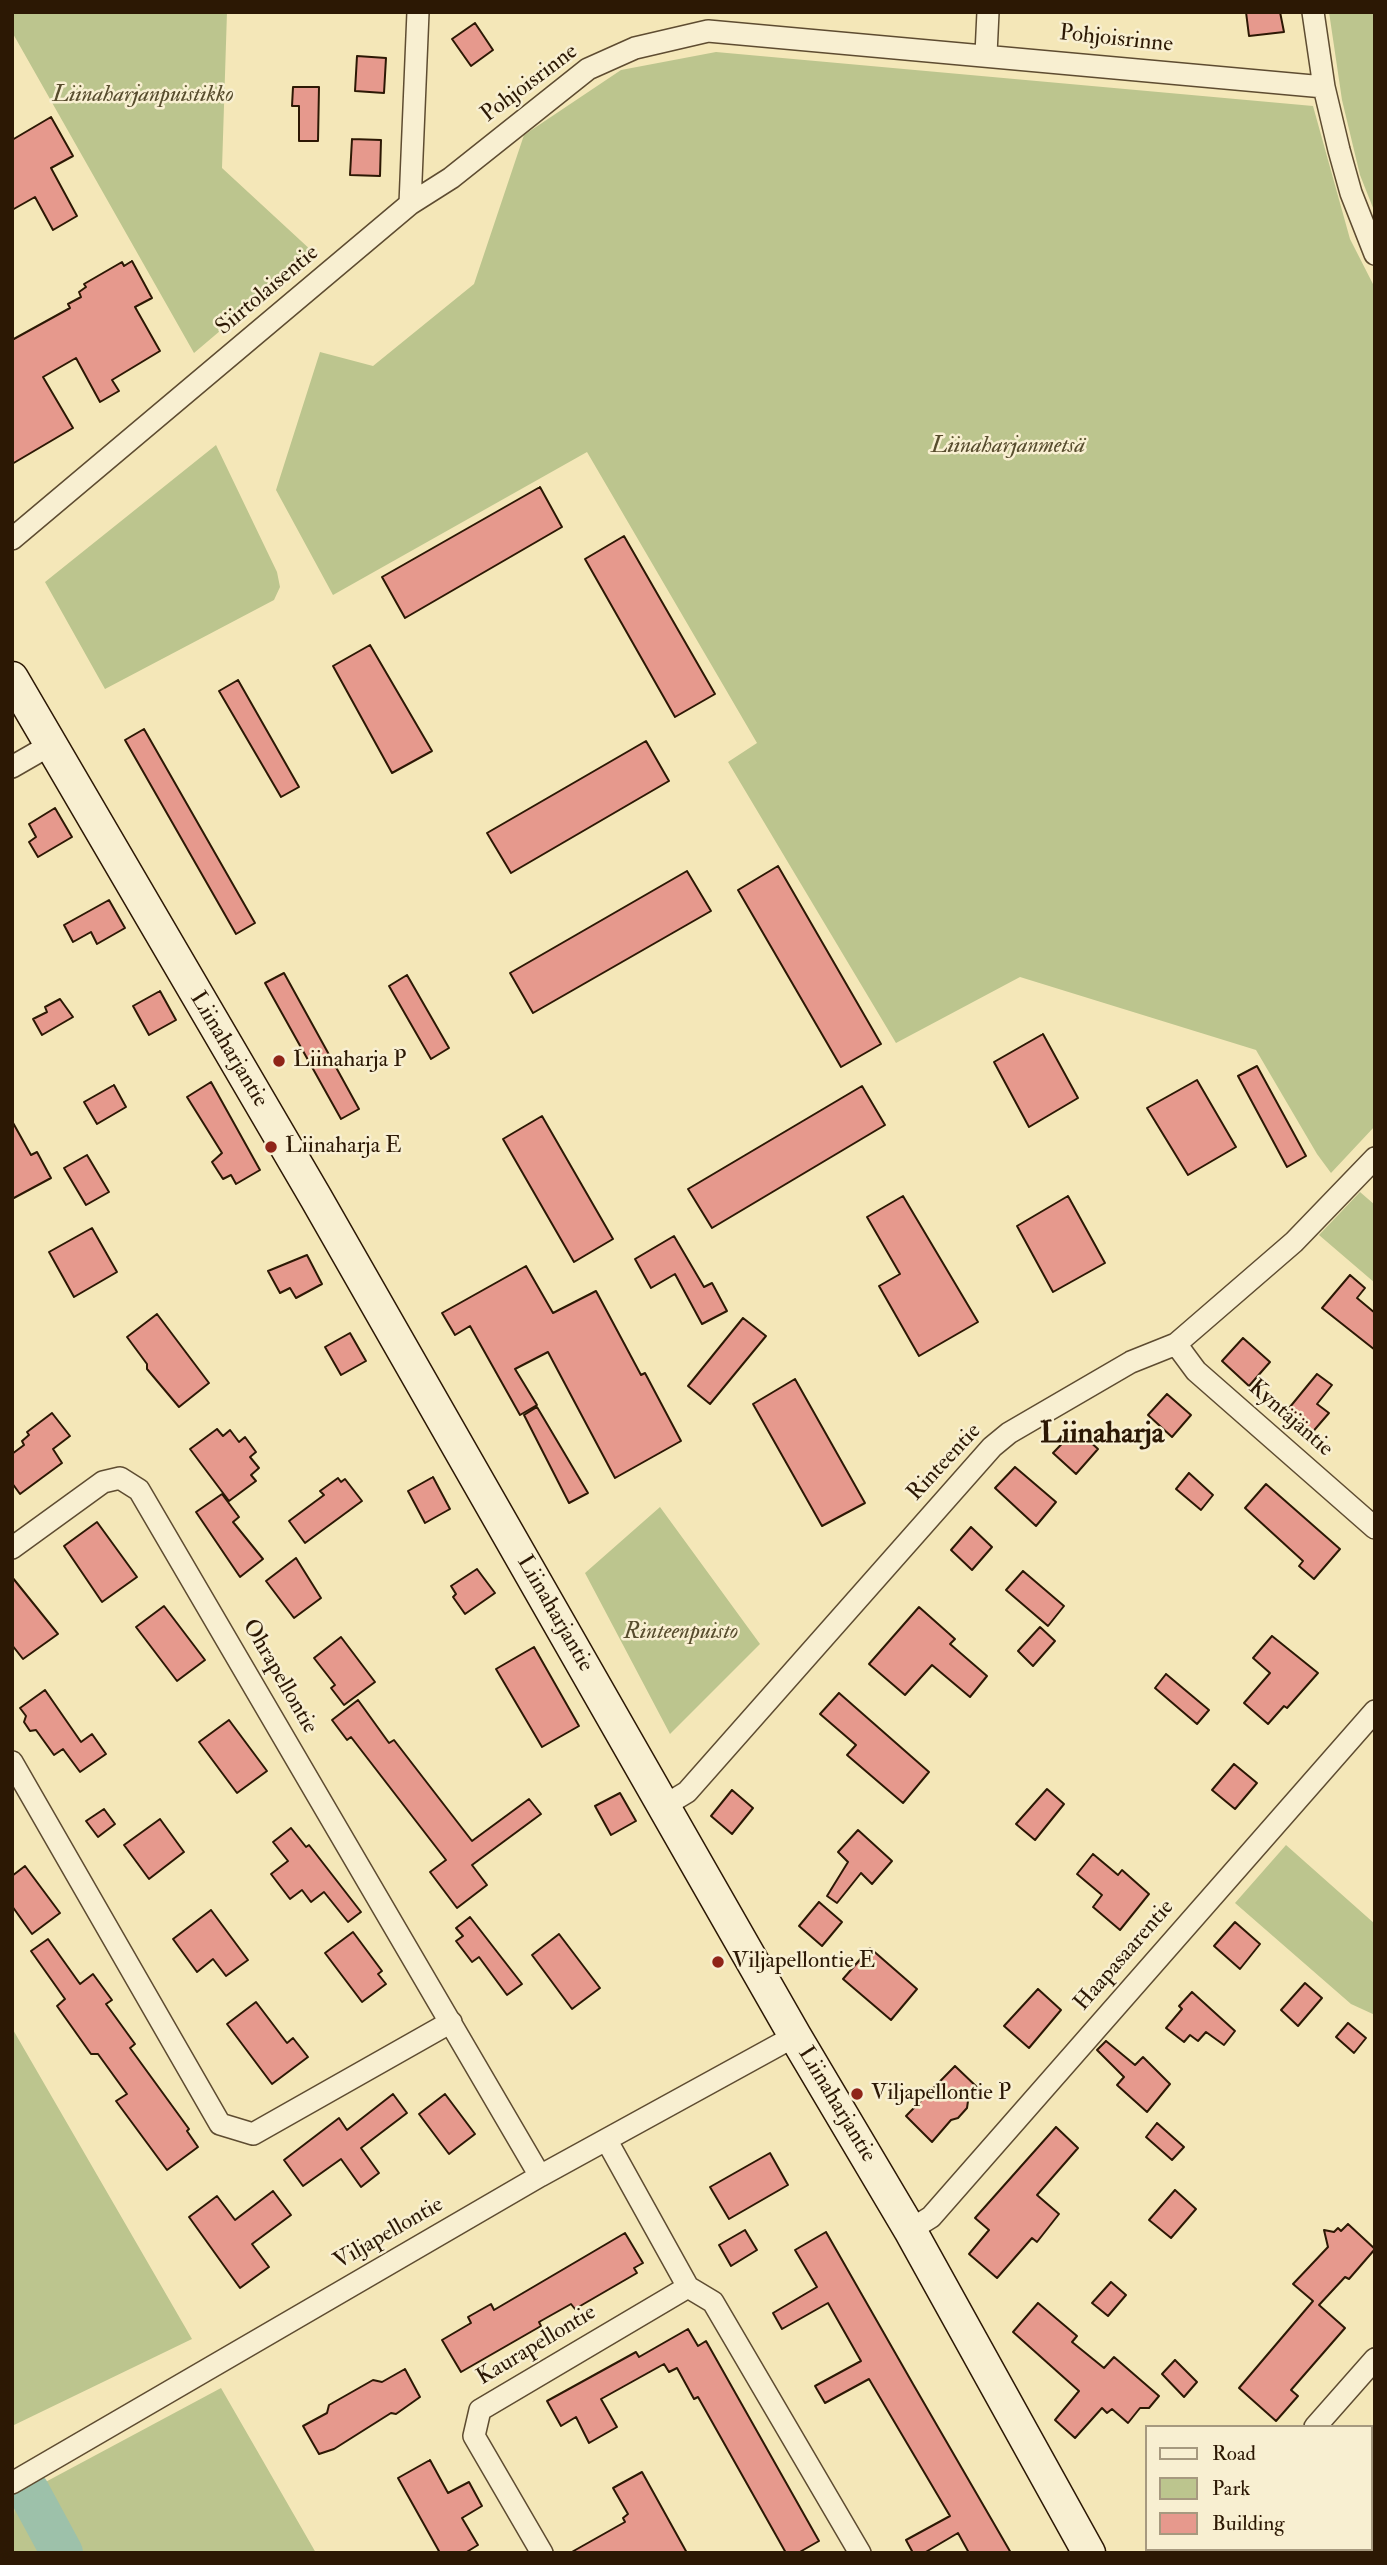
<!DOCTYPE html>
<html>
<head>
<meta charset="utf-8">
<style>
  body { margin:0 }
  #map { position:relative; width:1387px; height:2565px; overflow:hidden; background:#f4e7b8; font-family:"IM FELL Double Pica",serif }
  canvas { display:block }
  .frame { position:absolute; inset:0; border:14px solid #2c1804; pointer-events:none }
  .legend { position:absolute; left:1145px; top:2425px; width:228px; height:126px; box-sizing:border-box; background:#f8efd1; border:2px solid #a6997f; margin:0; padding:9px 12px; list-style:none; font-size:21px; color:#2c1804 }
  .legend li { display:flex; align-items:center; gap:14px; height:35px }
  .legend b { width:35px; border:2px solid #a6997f }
</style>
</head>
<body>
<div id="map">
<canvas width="1387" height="2565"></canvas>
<div class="frame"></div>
<ul class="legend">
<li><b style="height:9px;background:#f8efd1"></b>Road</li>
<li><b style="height:19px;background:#bcc58e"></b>Park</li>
<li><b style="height:19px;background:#e6998d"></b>Building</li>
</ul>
</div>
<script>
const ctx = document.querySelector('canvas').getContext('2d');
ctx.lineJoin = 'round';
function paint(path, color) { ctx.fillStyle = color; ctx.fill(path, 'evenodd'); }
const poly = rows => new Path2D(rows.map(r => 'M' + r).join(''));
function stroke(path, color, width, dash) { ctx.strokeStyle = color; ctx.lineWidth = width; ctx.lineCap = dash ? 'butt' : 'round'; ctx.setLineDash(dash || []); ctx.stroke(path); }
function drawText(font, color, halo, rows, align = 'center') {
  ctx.font = font + ' "IM FELL Double Pica",serif'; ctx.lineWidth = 5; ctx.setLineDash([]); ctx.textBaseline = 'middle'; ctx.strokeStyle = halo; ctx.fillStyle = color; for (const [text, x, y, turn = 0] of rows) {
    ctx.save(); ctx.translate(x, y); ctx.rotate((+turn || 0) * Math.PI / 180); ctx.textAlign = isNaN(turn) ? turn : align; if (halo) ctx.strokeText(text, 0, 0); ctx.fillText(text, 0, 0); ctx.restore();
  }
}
paint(poly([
  [12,12,227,12,222,168,313,252,194,353,12,32],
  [1329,12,1375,12,1375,213,1360,175,1342,100],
  [716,52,1313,106,1350,239,1375,288,1375,1126,1331,1173,1317,1154,1256,1050,1020,977,896,1043,728,762,757,743,587,452,333,595,276,490,320,352,373,366,474,284,524,135,621,70],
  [216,445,277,572,280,587,274,600,105,689,45,582],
  [1360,1192,1375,1205,1375,1283,1319,1235],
  [660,1507,760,1644,670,1734,585,1573],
  [1286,1845,1375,1924,1375,2015,1351,2004,1235,1903],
  [12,2028,192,2339,12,2426],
  [221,2388,316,2553,71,2553,65,2536,38,2486],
  [15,2497,47,2553,12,2553]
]), '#bcc58e');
stroke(poly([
  [29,2492,62,2553]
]), '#9dc1aa', 42);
const building = poly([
  [1246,12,1280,12,1284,32,1249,36,1246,12],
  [475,23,493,50,471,66,452,39,475,23],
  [357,56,386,58,384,93,355,91,357,56],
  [293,87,319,87,318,141,299,141,299,106,292,106,293,87],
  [51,117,73,156,51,168,77,216,53,230,35,197,12,210,12,140,51,117],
  [352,139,381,140,380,176,350,175,352,139],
  [132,261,152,298,135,307,160,351,112,380,119,391,100,402,76,358,43,377,73,428,12,464,12,340,70,308,68,304,81,297,79,292,86,287,84,284,122,262,124,266,132,261],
  [540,487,562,527,405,618,382,577,540,487],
  [624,536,715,694,675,717,585,559,624,536],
  [370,645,432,751,392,773,333,666,370,645],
  [238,680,299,787,281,797,219,691,238,680],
  [144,729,255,923,236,934,125,740,144,729],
  [646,741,669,781,511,873,487,833,646,741],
  [55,808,72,837,38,857,29,842,36,837,29,824,55,808],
  [778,866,881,1044,841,1067,738,890,778,866],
  [687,871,711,911,533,1013,510,973,687,871],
  [109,900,125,928,97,944,91,932,73,942,64,925,109,900],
  [284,973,359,1109,341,1119,265,983,284,973],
  [407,975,449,1048,431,1059,389,986,407,975],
  [160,991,176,1020,149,1035,133,1006,160,991],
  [60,999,73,1017,42,1035,33,1019,47,1012,45,1007,60,999],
  [1043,1034,1078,1098,1029,1127,994,1062,1043,1034],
  [1257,1066,1306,1156,1287,1167,1238,1076,1257,1066],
  [1197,1080,1236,1147,1188,1175,1147,1108,1197,1080],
  [211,1082,260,1170,236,1184,231,1175,223,1179,212,1162,222,1153,187,1097,211,1082],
  [114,1085,126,1107,97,1124,84,1102,114,1085],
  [862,1086,885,1125,712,1228,688,1189,862,1086],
  [542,1116,613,1239,574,1262,503,1139,542,1116],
  [12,1121,31,1155,37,1152,51,1178,12,1199,12,1121],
  [87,1155,109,1192,86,1205,64,1168,87,1155],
  [903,1196,978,1322,919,1356,879,1286,900,1274,867,1217,903,1196],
  [1068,1196,1105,1263,1053,1292,1017,1226,1068,1196],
  [92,1228,117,1272,74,1297,49,1252,92,1228],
  [674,1236,704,1287,712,1283,727,1311,702,1324,675,1274,651,1288,635,1259,674,1236],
  [307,1255,322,1284,296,1298,290,1288,280,1293,268,1271,307,1255],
  [526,1266,553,1313,596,1291,641,1375,645,1373,681,1441,615,1478,548,1352,515,1369,537,1405,520,1415,470,1326,455,1335,442,1313,526,1266],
  [1350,1275,1365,1288,1357,1298,1375,1313,1375,1350,1322,1308,1350,1275],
  [157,1314,209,1383,179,1407,147,1369,147,1364,127,1337,157,1314],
  [743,1318,766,1336,710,1404,688,1386,743,1318],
  [350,1333,366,1361,341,1375,325,1347,350,1333],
  [1243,1338,1270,1362,1249,1386,1222,1361,1243,1338],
  [1317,1374,1332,1385,1317,1404,1329,1413,1310,1435,1285,1413,1317,1374],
  [795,1379,865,1503,822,1526,753,1404,795,1379],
  [1167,1394,1191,1415,1172,1437,1148,1415,1167,1394],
  [537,1407,588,1493,569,1503,524,1415,537,1407],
  [52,1413,70,1436,53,1449,62,1463,20,1494,12,1483,12,1454,24,1445,22,1441,29,1435,27,1432,52,1413],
  [217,1429,223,1436,230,1430,239,1442,245,1437,256,1452,250,1457,259,1468,251,1475,256,1481,229,1501,190,1449,217,1429],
  [1076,1429,1098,1449,1076,1474,1053,1453,1076,1429],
  [1015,1467,1056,1502,1036,1526,995,1488,1015,1467],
  [1189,1473,1213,1495,1201,1510,1176,1489,1189,1473],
  [433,1477,450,1509,425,1523,408,1491,433,1477],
  [338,1478,341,1482,345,1479,362,1501,305,1543,289,1521,324,1495,320,1491,338,1478],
  [1266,1484,1340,1549,1314,1579,1299,1566,1303,1561,1245,1508,1266,1484],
  [222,1494,239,1517,233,1522,263,1559,240,1577,196,1512,222,1494],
  [97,1522,137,1577,102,1602,64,1546,97,1522],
  [971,1527,992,1547,972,1570,951,1550,971,1527],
  [296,1558,321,1598,294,1618,266,1581,296,1558],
  [477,1569,495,1593,465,1614,453,1597,456,1594,451,1586,477,1569],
  [1023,1571,1064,1606,1048,1626,1006,1590,1023,1571],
  [12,1577,58,1634,23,1659,12,1645,12,1577],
  [164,1606,205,1660,177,1681,136,1627,164,1606],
  [919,1607,955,1639,950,1644,987,1676,970,1697,932,1665,905,1695,869,1664,919,1607],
  [1040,1627,1055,1641,1033,1666,1018,1651,1040,1627],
  [1272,1636,1318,1673,1287,1708,1284,1706,1268,1724,1244,1703,1270,1673,1253,1658,1272,1636],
  [341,1637,375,1682,344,1705,331,1688,335,1685,314,1658,341,1637],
  [534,1647,579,1726,542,1747,496,1669,534,1647],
  [1166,1674,1209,1710,1197,1724,1155,1688,1166,1674],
  [45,1690,81,1742,92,1734,106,1754,80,1772,63,1749,54,1755,36,1730,30,1731,24,1722,26,1716,20,1708,45,1690],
  [839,1693,929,1772,903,1803,847,1755,856,1745,820,1714,839,1693],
  [358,1700,389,1743,394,1740,472,1841,529,1799,541,1814,472,1865,487,1885,457,1908,430,1872,446,1860,351,1737,347,1740,332,1720,358,1700],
  [229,1720,267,1771,237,1793,199,1742,229,1720],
  [1234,1764,1257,1783,1235,1809,1212,1790,1234,1764],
  [1047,1789,1064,1804,1035,1840,1016,1824,1047,1789],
  [732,1790,753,1808,732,1834,711,1816,732,1790],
  [620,1793,636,1821,611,1835,595,1806,620,1793],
  [104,1809,115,1824,98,1837,86,1821,104,1809],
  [160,1819,184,1852,149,1879,124,1845,160,1819],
  [291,1828,306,1847,309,1845,361,1912,348,1922,324,1892,311,1902,302,1890,290,1899,271,1874,288,1861,273,1842,291,1828],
  [858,1830,892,1861,872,1884,861,1873,837,1903,827,1896,848,1862,838,1852,858,1830],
  [1093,1854,1118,1875,1122,1870,1149,1894,1120,1930,1093,1907,1102,1895,1077,1874,1093,1854],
  [25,1866,60,1913,32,1934,12,1906,12,1876,25,1866],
  [819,1902,842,1922,822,1946,799,1926,819,1902],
  [211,1910,248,1960,226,1976,213,1959,197,1972,173,1939,211,1910],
  [470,1917,522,1984,507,1995,479,1957,472,1962,456,1941,463,1936,456,1928,470,1917],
  [1235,1922,1260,1944,1240,1969,1214,1946,1235,1922],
  [353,1932,382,1971,378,1974,386,1984,362,2002,325,1953,353,1932],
  [559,1934,600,1988,572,2009,532,1955,559,1934],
  [48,1939,80,1984,93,1974,112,2000,106,2004,135,2044,130,2048,189,2129,187,2131,198,2147,167,2170,116,2101,127,2094,98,2054,91,2054,57,2006,65,1999,31,1951,48,1939],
  [870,1948,917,1989,891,2020,843,1979,870,1948],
  [1305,1983,1322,1998,1298,2026,1281,2010,1305,1983],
  [1038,1989,1061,2010,1029,2048,1004,2026,1038,1989],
  [1192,1992,1235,2031,1224,2045,1206,2032,1198,2041,1190,2035,1184,2042,1166,2028,1182,2009,1179,2006,1192,1992],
  [256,2002,287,2043,293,2038,308,2057,272,2084,227,2024,256,2002],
  [1348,2023,1366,2038,1354,2053,1336,2037,1348,2023],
  [1106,2041,1135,2065,1143,2057,1170,2084,1147,2112,1117,2085,1124,2077,1097,2050,1106,2041],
  [955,2066,979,2089,968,2101,967,2108,958,2118,951,2120,932,2142,906,2116,955,2066],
  [393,2094,407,2113,361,2148,379,2173,361,2187,341,2159,303,2186,284,2160,339,2118,347,2130,393,2094],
  [445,2094,475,2134,449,2154,419,2114,445,2094],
  [1157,2123,1184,2147,1172,2160,1146,2137,1157,2123],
  [1056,2127,1078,2148,1037,2195,1059,2214,1037,2242,1032,2238,997,2278,969,2254,989,2230,975,2218,1056,2127],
  [770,2153,788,2185,729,2219,710,2187,770,2153],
  [1175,2190,1196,2209,1171,2238,1149,2220,1175,2190],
  [273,2191,291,2215,252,2244,269,2267,240,2288,189,2217,217,2196,235,2220,273,2191],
  [1348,2224,1375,2249,1349,2279,1345,2277,1319,2305,1345,2328,1291,2390,1298,2396,1276,2421,1239,2388,1313,2301,1293,2284,1328,2247,1324,2230,1334,2232,1338,2228,1341,2231,1348,2224],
  [745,2230,757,2250,731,2266,719,2245,745,2230],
  [826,2232,913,2384,1011,2553,969,2553,958,2533,924,2553,913,2553,906,2540,950,2516,869,2379,825,2403,815,2386,861,2361,828,2303,782,2329,773,2313,817,2287,795,2250,826,2232],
  [625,2233,643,2263,634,2268,637,2273,575,2309,571,2304,539,2322,541,2326,461,2372,442,2340,471,2323,468,2317,491,2304,494,2310,625,2233],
  [1111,2282,1126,2295,1108,2316,1092,2303,1111,2282],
  [1038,2303,1077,2336,1072,2342,1104,2368,1114,2357,1159,2396,1149,2408,1140,2408,1128,2423,1112,2409,1107,2413,1102,2408,1075,2438,1055,2420,1079,2391,1013,2332,1038,2303],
  [688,2329,698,2346,706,2341,819,2541,798,2553,786,2553,698,2397,694,2399,677,2368,669,2372,664,2364,601,2399,617,2427,589,2443,576,2417,561,2426,547,2401,636,2352,639,2357,688,2329],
  [1175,2360,1197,2382,1184,2397,1162,2374,1175,2360],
  [405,2369,420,2397,396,2414,391,2413,334,2449,319,2454,303,2426,327,2413,329,2405,373,2380,382,2382,405,2369],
  [430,2460,448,2493,469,2482,482,2506,462,2518,478,2545,465,2553,440,2553,398,2478,430,2460],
  [642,2472,687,2553,570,2553,625,2522,623,2518,628,2514,613,2488,642,2472]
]);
paint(building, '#e6998d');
stroke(building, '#2c1804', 2);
const street = poly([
  [1313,12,1324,87,1339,150,1351,193,1375,254],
  [986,54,988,12],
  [410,204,418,12],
  [12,539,410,204,451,178,588,69,635,48,708,31,1324,87],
  [12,767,52,744],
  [1176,1344,1196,1371,1375,1528],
  [12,1548,103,1482,120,1478,139,1490,540,2176],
  [12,1762,220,2124,253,2134,451,2022],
  [664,1806,687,1792,992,1447,1009,1433,1131,1362,1176,1344,1294,1242,1375,1158],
  [910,2230,931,2217,1375,1711],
  [688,2287,713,2302,860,2553],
  [1315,2427,1375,2359],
  [12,2483,540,2176,795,2036],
  [542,2553,474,2436,480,2410,688,2287,607,2141],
  [1204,2553,1207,2549]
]);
const secondary = poly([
  [12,678,316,1198,795,2036,910,2230,1089,2553]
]);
stroke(street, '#5e4c31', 24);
stroke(secondary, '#2c1804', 35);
stroke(street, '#f8efd1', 21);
stroke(secondary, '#f8efd1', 32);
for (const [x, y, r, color] of [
  [279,1061,7,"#8f2418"],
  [271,1147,7,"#8f2418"],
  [718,1962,7,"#8f2418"],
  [857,2094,7,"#8f2418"]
]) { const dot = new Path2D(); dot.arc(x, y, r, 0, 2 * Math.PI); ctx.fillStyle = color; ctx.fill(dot); stroke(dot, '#f8efd1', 2.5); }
drawText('23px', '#2c1804', '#f8efd1', [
  ["Pohjoisrinne",1116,40,6],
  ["Pohjoisrinne",530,84,-37],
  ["Siirtolaisentie",268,291,-40],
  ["Liinaharjantie",228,1050,59],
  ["Kyntäjäntie",1290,1419,41],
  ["Rinteentie",945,1463,-47],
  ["Liinaharjantie",554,1614,60],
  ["Ohrapellontie",279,1677,60],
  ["Haapasaarentie",1125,1956,-49],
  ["Liinaharjantie",836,2105,59],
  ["Viljapellontie",389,2234,-30],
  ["Kaurapellontie",537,2346,-31]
]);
drawText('italic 23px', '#574c2d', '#f8efd1', [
  ["Liinaharjanpuistikko",143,96],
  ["Liinaharjanmetsä",1008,447],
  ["Rinteenpuisto",681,1633]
]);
drawText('23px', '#2c1804', '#f8efd1', [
  ["Liinaharja P",293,1061],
  ["Liinaharja E",285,1147],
  ["Viljapellontie E",732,1962],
  ["Viljapellontie P",871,2094]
], 'left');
drawText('bold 30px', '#2c1804', '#f8efd1', [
  ["Liinaharja",1102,1436]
]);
</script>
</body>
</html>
